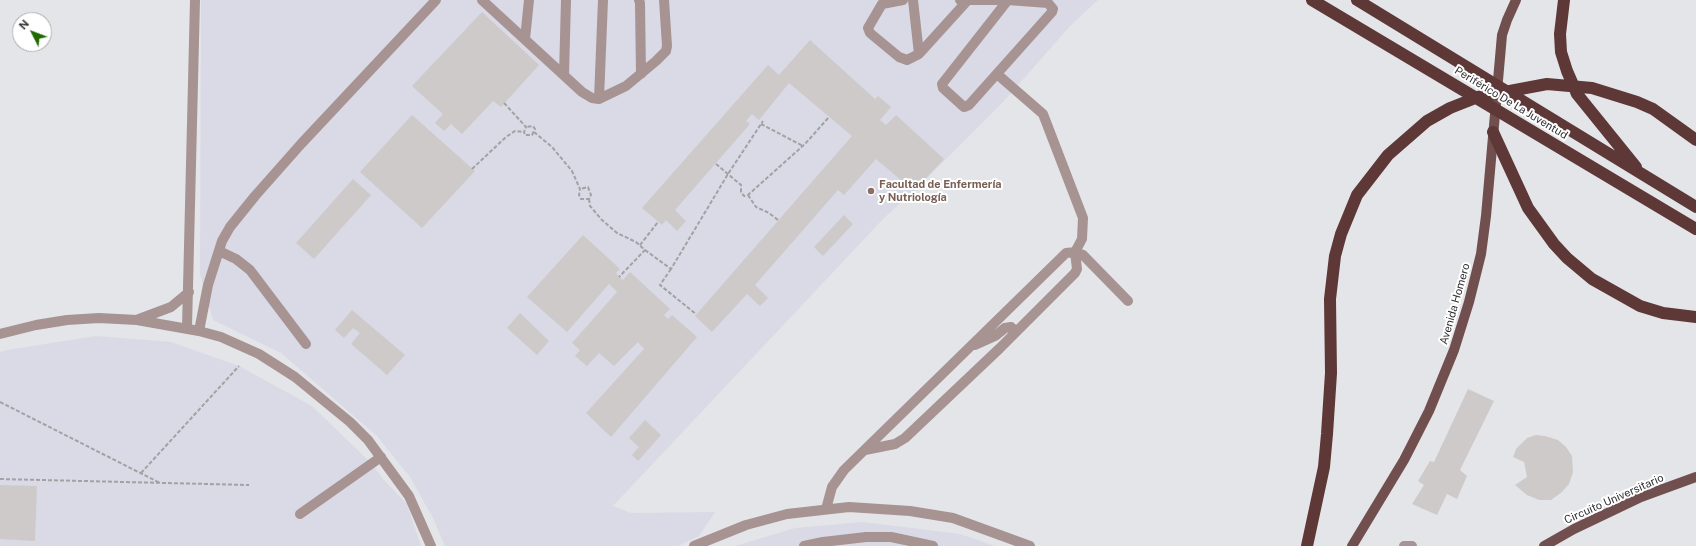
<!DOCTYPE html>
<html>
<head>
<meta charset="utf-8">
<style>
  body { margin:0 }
  #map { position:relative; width:1696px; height:546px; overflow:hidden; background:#e4e5e8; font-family:"Public Sans",sans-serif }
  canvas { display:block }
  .north { position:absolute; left:12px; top:12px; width:40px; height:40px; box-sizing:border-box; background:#fff; border:1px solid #acacad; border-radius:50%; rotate:312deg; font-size:11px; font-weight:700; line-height:16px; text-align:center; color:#303032 }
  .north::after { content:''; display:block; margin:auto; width:14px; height:18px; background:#206801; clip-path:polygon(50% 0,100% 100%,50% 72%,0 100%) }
</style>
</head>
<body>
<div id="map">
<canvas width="1696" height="546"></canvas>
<div class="north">N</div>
</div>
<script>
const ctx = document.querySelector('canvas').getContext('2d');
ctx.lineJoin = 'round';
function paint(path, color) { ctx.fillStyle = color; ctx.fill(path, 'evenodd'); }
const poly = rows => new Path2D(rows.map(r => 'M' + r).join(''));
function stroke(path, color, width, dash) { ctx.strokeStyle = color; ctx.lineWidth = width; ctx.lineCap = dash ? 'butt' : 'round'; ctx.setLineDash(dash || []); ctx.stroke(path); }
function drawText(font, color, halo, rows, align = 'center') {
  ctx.font = font + ' "Public Sans",sans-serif'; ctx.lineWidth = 4; ctx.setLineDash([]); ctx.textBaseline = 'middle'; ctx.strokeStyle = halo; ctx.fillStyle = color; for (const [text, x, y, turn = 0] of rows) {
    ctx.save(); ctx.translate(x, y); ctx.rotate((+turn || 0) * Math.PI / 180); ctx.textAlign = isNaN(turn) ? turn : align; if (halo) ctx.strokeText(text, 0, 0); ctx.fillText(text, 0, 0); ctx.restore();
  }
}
paint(poly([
  [201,0,1098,0,1071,25,1003,102,914,191,885,217,613,506,631,513,715,512,699,536,678,546,445,546,433,518,410,477,377,436,281,353,213,320,200,274],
  [96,336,171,342,239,366,312,406,371,463,383,479,407,504,421,546,0,546,0,352,7,350],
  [863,522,960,534,995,546,735,546,795,528]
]), '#d9dae5');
paint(poly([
  [482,12,539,65,501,107,493,101,462,134,451,124,444,131,435,123,443,114,412,86],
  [810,40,875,99,878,96,891,107,880,120,886,125,896,115,944,159,914,191,876,159,844,195,838,190,755,285,768,298,760,306,747,294,712,332,695,316,852,136,789,83,759,120,752,114,746,121,750,124,675,210,686,221,677,231,666,220,662,225,642,208,768,65,779,75],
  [412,115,475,171,422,228,360,172],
  [353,179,371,195,314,259,296,243],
  [844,215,853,224,823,256,814,247],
  [583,235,620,269,616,273,619,277,623,280,630,272,670,309,664,315,668,319,672,315,697,337,611,437,586,413,644,349,638,342,614,366,599,353,587,366,575,356,580,350,572,343,617,292,609,284,567,332,527,297],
  [352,310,405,355,387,375,351,344,360,333,353,328,344,338,335,330],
  [520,313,549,341,537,355,507,328],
  [1468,389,1494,401,1460,470,1467,476,1457,499,1447,494,1437,515,1412,504,1424,485,1418,481,1430,461,1434,462],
  [645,420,661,435,638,461,632,455,639,447,629,438],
  [1536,435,1545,436,1558,440,1566,447,1572,456,1573,472,1569,484,1562,492,1551,500,1539,500,1527,495,1515,485,1527,477,1524,462,1513,457,1516,449,1527,438],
  [0,485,37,486,35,541,0,539]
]), '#cecac9');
stroke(poly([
  [504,103,526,127,524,132,525,135,532,135,535,129,533,126,526,127],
  [761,124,803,146],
  [534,132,552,147,572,171,580,189,579,195,581,199,589,199,591,195,588,187,580,189],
  [716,164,741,185,741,192,744,196,748,195,805,144,829,117],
  [472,169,506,137,515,131,524,132],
  [748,195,756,207,769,213,778,220],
  [589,199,590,206,602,220,617,233,636,242,645,250,619,277],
  [640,245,658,222],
  [645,250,671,269,728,174,763,121],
  [671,269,660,285,696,314],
  [0,402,160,483],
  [141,473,239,366],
  [0,479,249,485]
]), '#a2a2a5', 2, [4, 2]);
stroke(poly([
  [482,0,582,92,592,98,599,99,626,86,656,61,666,51,667,46,664,0],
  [639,0,640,3,641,74],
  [903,0,882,4,868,28,870,33,899,57,907,60,919,54,968,0],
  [913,0,919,54],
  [960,0,1008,0,1048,3,1053,9,1052,12,969,105,964,107,943,88,942,84,1008,0],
  [525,39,529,0],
  [564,75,566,0],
  [599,99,603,0],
  [219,251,236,259,250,270,306,344],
  [139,319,171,307,189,292],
  [187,328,195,0],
  [199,331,208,285,222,241,230,227,255,196,301,144,436,0],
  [0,334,36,325,67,320,99,318,137,320,199,331,221,337,259,354,295,377,350,422,368,440,409,496,431,546],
  [975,345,995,336,1005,328,1011,327,1016,332],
  [865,450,895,444,905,438,1000,348,1075,273,1077,269,1075,252,1082,239,1083,218,1043,114,997,74],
  [826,509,832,487,844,470,1066,253,1075,252,1083,255,1128,301],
  [300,514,381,457],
  [694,546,746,525,787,514,849,507,910,511,953,518,1030,546],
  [804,546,823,542,866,537,891,537,933,546],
  [1404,546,1412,546]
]), '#a79392', 10);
stroke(poly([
  [1352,546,1404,460,1429,411,1454,350,1469,302,1481,254,1486,216,1502,35,1507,20,1516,0],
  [1544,546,1574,529,1641,497,1696,477]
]), '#714f4e', 10);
stroke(poly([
  [1312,0,1696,229],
  [1357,0,1696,207],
  [1564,0,1560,34,1561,52,1567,71,1577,94,1636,167],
  [1493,132,1528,208,1554,244,1567,258,1592,279,1640,306,1663,313,1696,317],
  [1307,546,1324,467,1327,434,1331,373,1330,299,1335,256,1341,234,1357,195,1388,155,1427,121,1450,108,1478,97,1547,84,1592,88,1637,102,1653,109,1696,140]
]), '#5e3737', 12);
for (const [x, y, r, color] of [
  [871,191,4,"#8d6e63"]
]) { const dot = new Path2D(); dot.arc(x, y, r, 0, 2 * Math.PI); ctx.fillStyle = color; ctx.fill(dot); stroke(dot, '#fff', 1.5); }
drawText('11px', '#303032', '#fff', [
  ["Periférico De La Juventud",1511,103,31],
  ["Avenida Homero",1455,304,-74],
  ["Circuito Universitario",1614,499,-24]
]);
drawText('bold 11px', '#785e54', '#fff', [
  ["Facultad de Enfermería",879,185],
  ["y Nutriología",879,198]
], 'left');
</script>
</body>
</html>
